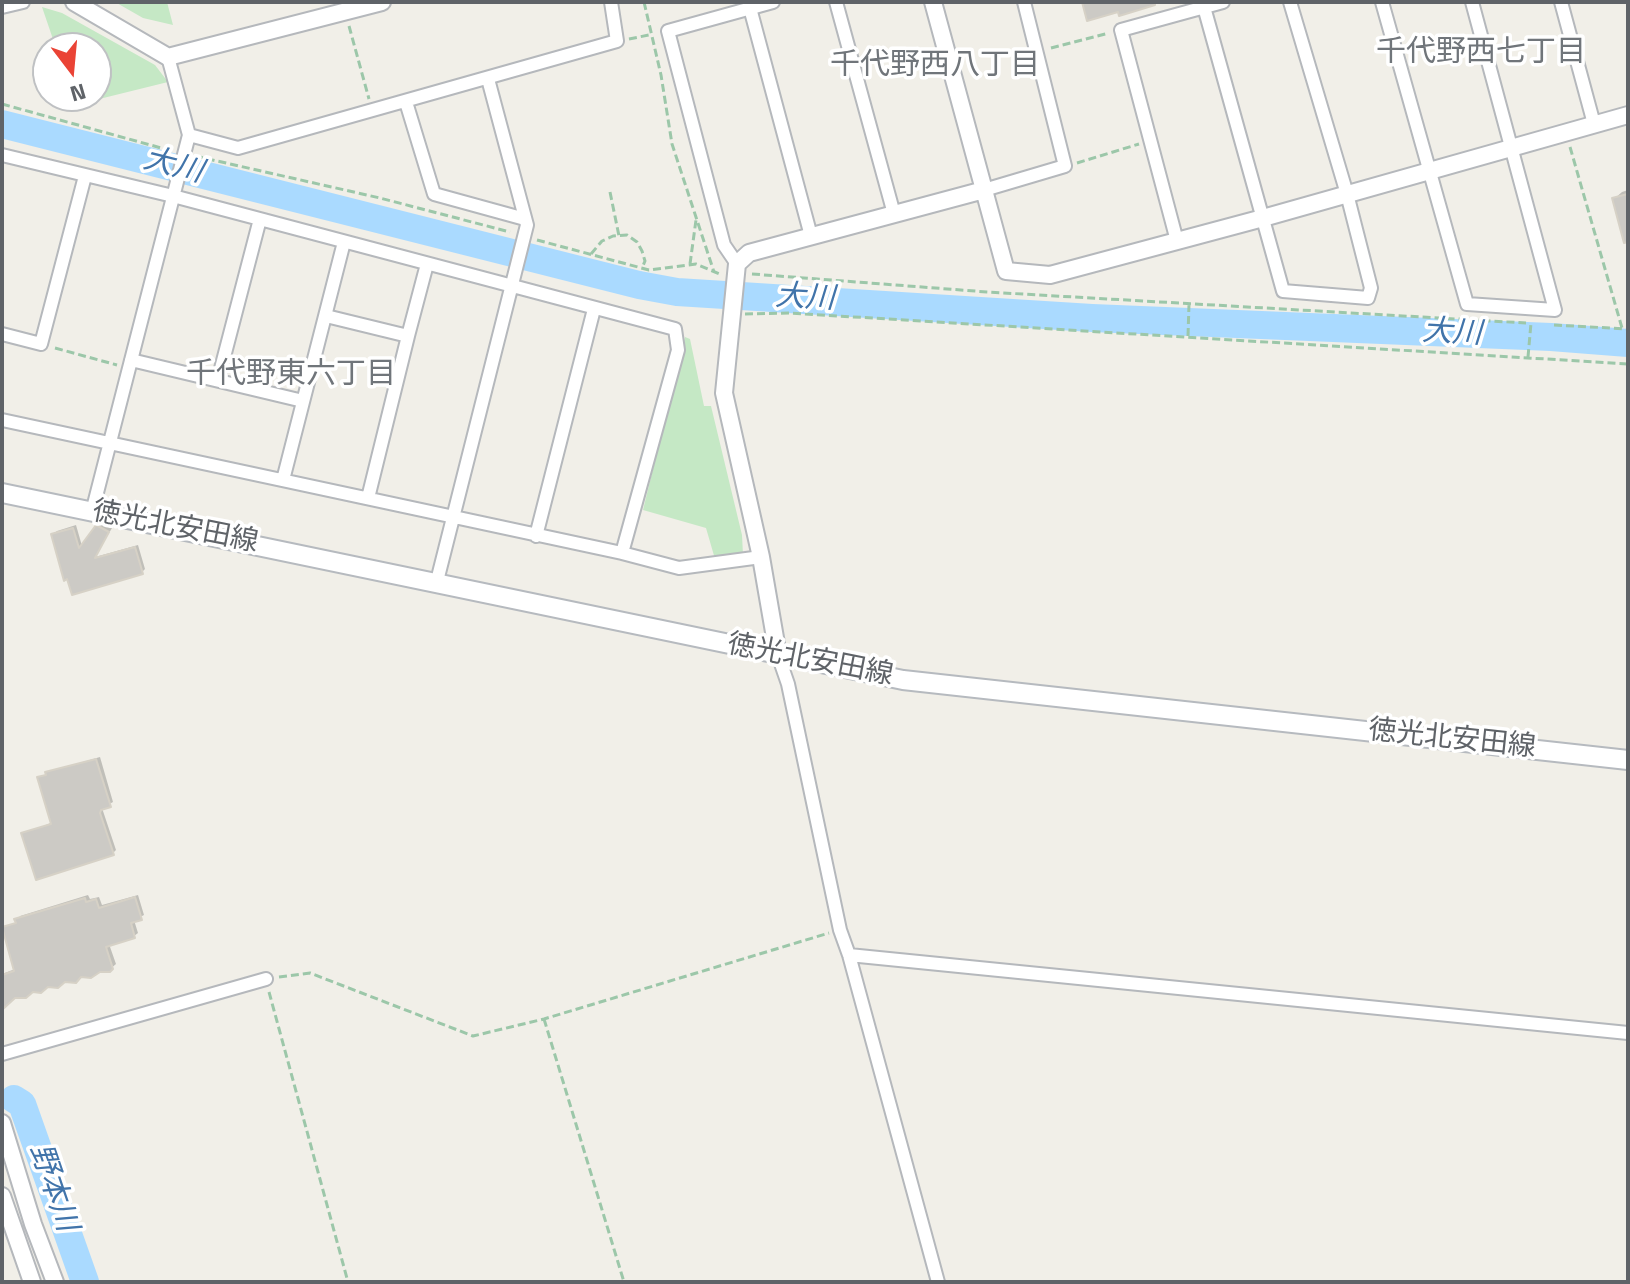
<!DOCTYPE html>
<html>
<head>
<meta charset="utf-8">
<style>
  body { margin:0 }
  #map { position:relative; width:1630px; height:1284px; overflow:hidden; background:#f1efe8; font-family:"Titillium Web",sans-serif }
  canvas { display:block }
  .frame { position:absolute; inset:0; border:4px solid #5f6368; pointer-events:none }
  .north { position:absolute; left:32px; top:32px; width:80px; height:80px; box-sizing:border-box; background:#fff; border:2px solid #bfc1c3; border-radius:50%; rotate:164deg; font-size:22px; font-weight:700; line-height:32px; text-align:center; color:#5f6368 }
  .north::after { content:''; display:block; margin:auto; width:28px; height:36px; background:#ea4335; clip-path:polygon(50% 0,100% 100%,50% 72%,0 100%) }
</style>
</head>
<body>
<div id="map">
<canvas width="1630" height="1284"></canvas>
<div class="frame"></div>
<div class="north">N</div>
</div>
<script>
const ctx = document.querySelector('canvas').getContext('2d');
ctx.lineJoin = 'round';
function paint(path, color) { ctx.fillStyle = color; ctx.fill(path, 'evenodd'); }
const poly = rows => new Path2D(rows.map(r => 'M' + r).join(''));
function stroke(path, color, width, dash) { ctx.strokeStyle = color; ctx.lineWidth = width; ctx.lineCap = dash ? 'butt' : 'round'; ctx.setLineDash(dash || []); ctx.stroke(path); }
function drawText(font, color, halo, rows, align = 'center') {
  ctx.font = font + ' "Titillium Web","Noto Sans JP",sans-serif'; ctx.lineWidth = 7; ctx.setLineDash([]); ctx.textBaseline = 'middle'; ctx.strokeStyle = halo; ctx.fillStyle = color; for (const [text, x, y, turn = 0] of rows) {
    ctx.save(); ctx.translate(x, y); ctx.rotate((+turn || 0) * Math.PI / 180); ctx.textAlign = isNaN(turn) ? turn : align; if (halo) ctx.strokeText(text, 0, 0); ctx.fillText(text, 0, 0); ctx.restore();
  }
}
paint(poly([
  [115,2,167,2,173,25,143,18],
  [42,7,62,13,155,65,168,82,75,105,72,96,96,96,96,48,56,48],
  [685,337,690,339,704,406,711,406,742,535,743,555,715,559,706,528,643,510]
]), '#c5e8c5');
paint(poly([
  [1628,190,1628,248,1614,199,1622,192],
  [101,522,112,528,95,557,138,545,145,569,142,572,73,593,53,534,57,531,76,525,82,546],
  [100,757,113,802,102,808,116,850,112,854,24,834,53,822,56,774,48,772],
  [88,895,90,899,99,897,102,905,138,895,144,915,134,920,138,933,134,936,109,944,116,964,109,970,81,975,14,996,2,996,2,974,15,969,3,928,17,922,20,916]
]), '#0003');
stroke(poly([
  [2,124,639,285,677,292,1092,318,1551,337,1628,343],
  [14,1099,22,1104,85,1282]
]), '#aadaff', 28);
const building = poly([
  [1082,2,1155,2,1155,5,1119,16,1118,12,1087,21,1082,2],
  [1628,194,1628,242,1624,243,1612,198,1628,194],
  [96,525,109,532,95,558,135,547,143,574,72,595,67,579,64,581,51,534,73,528,79,548,96,525],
  [96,759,111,807,101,810,100,813,114,855,36,880,21,833,51,824,37,777,46,775,45,772,96,759],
  [135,897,142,920,131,923,135,938,106,947,113,969,110,972,100,972,91,978,81,977,76,983,65,982,58,988,48,987,41,993,33,992,26,998,15,998,2,1010,2,975,14,971,2,927,16,923,14,919,85,898,86,902,96,899,99,908,135,897]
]);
paint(building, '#cccac5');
stroke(building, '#d6d1c6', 2);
const minor = poly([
  [836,2,894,214],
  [1382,2,1467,304,1555,310,1472,2],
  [1561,2,1594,124],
  [2,7,23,2],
  [1204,7,1283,291,1368,298,1371,288,1347,194,1290,2],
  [750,8,811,236],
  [406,102,434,194,525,219],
  [189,135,238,148,617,41,611,2],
  [2,155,173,196,675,329,678,350,622,553],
  [984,190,1065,166,1024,2],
  [1177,241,1121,30,1223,2],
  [737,264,724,245,668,31,773,2],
  [326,316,408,336,368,498],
  [2,334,41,344,85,176],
  [408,336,427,264],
  [131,360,303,401],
  [218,380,260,219],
  [2,420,622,553,679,568,761,557],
  [283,480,344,242],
  [92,512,189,135,168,57],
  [536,536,594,309],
  [437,581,527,225,488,79],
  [778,655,788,684,840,930,849,955,938,1282],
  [849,955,1628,1033],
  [2,1054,266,979]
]);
const tertiary = poly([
  [74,2,168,57,382,2],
  [933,2,1006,271,1050,275,1263,218,1628,115],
  [778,655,761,557,724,393,737,264,749,253,984,190],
  [2,1123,33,1224,55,1282],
  [2,1196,32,1282]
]);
const secondary = poly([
  [2,493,903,680,1628,760]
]);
stroke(minor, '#b5b8bc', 16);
stroke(tertiary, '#b5b8bc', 20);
stroke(secondary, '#b6babf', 22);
stroke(poly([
  [644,2,661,75,672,144,714,272],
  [349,26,369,99],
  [629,39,649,35],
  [1051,48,1109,33],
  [2,104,172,151],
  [1570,147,1622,328],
  [195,156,380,198,510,232],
  [1077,163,1139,144],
  [610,192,619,236],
  [537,240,649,270,696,264,722,275],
  [591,254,602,241,613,236,627,235,637,242,642,251,645,261,642,268],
  [690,264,696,220],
  [752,274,987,292,1526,323],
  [745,314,789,313,1628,364],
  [1554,325,1628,329],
  [1188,336,1189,304],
  [55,348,117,365],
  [1528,357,1531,323],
  [279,977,310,973,473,1036,544,1019,829,933],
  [269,992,348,1282],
  [544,1019,624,1282]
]), '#9cc7a9', 3, [8, 4]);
stroke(minor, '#fff', 12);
stroke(tertiary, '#fff', 16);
stroke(secondary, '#fff', 18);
drawText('28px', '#5f6368', '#fff', [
  ["徳光北安田線",175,528,11],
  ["徳光北安田線",810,661,11],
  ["徳光北安田線",1452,740,6]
]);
drawText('30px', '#70757a', '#fff', [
  ["千代野西七丁目",1481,54],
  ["千代野西八丁目",935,67],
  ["千代野東六丁目",291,376]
]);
drawText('italic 30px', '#4174aa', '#fff', [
  ["大川",173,167,14],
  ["大川",805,299,3],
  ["大川",1452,334,3],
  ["野本川",52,1188,71]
]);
</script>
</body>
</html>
